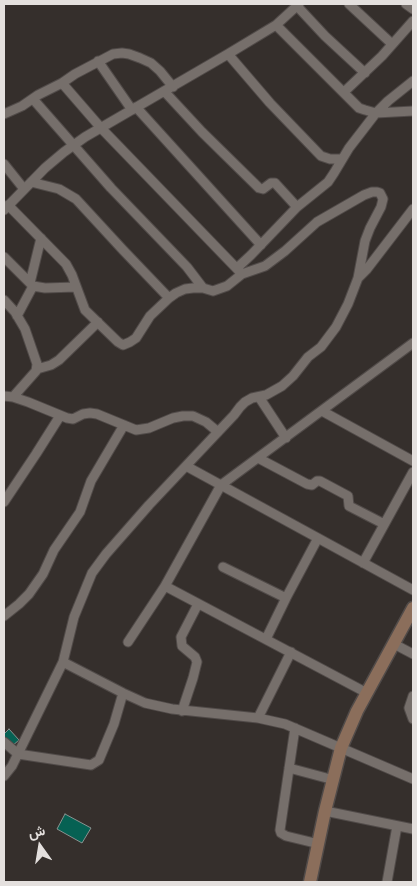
<!DOCTYPE html>
<html>
<head>
<meta charset="utf-8">
<style>
  body { margin:0 }
  #map { position:relative; width:417px; height:886px; overflow:hidden; background:#352f2c; font-family:"Source Serif 4",Vazirmatn,serif }
  canvas { display:block }
  .frame { position:absolute; inset:0; border:5px solid #e4e0de; pointer-events:none }
  .north { position:absolute; left:15px; top:821px; width:50px; height:50px; -webkit-text-stroke:4px #352f2c; paint-order:stroke; rotate:347deg; font-size:14px; font-weight:700; line-height:20px; text-align:center; color:#e4e0de }
  .north::after { content:''; display:block; margin:auto; width:18px; height:22px; background:#e4e0de; clip-path:polygon(50% 0,100% 100%,50% 72%,0 100%) }
</style>
</head>
<body>
<div id="map">
<canvas width="417" height="886"></canvas>
<div class="frame"></div>
<div class="north">ش</div>
</div>
<script>
const ctx = document.querySelector('canvas').getContext('2d');
ctx.lineJoin = 'round';
function paint(path, color) { ctx.fillStyle = color; ctx.fill(path, 'evenodd'); }
const poly = rows => new Path2D(rows.map(r => 'M' + r).join(''));
function stroke(path, color, width, dash) { ctx.strokeStyle = color; ctx.lineWidth = width; ctx.lineCap = dash ? 'butt' : 'round'; ctx.setLineDash(dash || []); ctx.stroke(path); }
const building = poly([
  [9,729,19,740,11,747,4,739,4,734,9,729],
  [65,814,91,828,82,843,57,829,65,814]
]);
paint(building, '#066153');
stroke(building, '#8a9290', 1);
const street = poly([
  [299,4,276,25,359,108,365,110,376,113,413,111],
  [349,4,392,44],
  [406,4,413,9],
  [297,6,325,36,365,73],
  [228,54,270,103,321,156,330,159,342,159],
  [98,61,132,110],
  [62,83,101,128,242,274],
  [164,91,202,132,259,188,263,189,271,183,275,183,297,207],
  [344,92,382,56,413,21],
  [33,99,111,188,187,267,203,288],
  [136,107,261,245],
  [4,114,22,106,38,95,62,83,75,74,113,54,122,53,129,54,140,58,151,63,160,71,173,87],
  [4,164,24,189],
  [31,182,59,189,76,199,123,250,169,298],
  [8,205,66,264,72,275,85,310,118,342,123,345,130,342,136,338,150,316,169,298,176,293,185,289,193,288,203,288,213,291,227,286,242,274,265,266,285,251,317,222,364,195,372,192,377,192,380,193,383,199,381,207,370,228,365,241,358,278,348,304,336,327,321,347,308,357,293,376,282,386,266,395,252,398,245,402,240,407,234,415,149,505,106,554,92,573,74,617,63,662],
  [4,210,45,168,64,152,85,137,228,54,276,25],
  [4,257,33,286,17,316],
  [237,268,251,255,297,207,328,182,334,173,349,148,376,113,388,101,413,81],
  [358,278,367,269,413,209],
  [30,283,41,238],
  [33,286,45,288,76,287],
  [4,300,15,312,25,329,37,364,36,371,13,397],
  [37,369,51,365,59,360,98,322],
  [4,396,13,397,28,402,67,418,73,419,83,414,90,413,97,414,136,430,149,428,173,418,183,416,193,416,206,422,218,432],
  [259,397,286,438],
  [322,411,413,461],
  [258,458,307,484,312,485,317,481,320,481,348,496,349,506,384,524],
  [186,466,413,590],
  [4,502,36,454,60,416],
  [363,563,413,472],
  [223,567,286,598],
  [165,586,221,485,413,343],
  [4,616,19,604,29,594,43,574,54,550,80,512,91,481,124,425],
  [266,639,286,598,318,538],
  [128,642,165,586,367,693],
  [394,644,413,654],
  [413,696,409,708,413,719],
  [182,711,193,678,197,662,195,657,182,646,181,637,198,604],
  [258,718,291,652],
  [295,728,280,830,281,833,286,836,319,844],
  [4,742,18,754,91,765,99,760,114,724,123,693],
  [289,768,334,780],
  [4,776,12,766,63,662,123,693,145,703,172,709,258,718,285,724,413,779],
  [325,811,413,829],
  [387,882,397,826]
]);
const secondary = poly([
  [310,882,325,811,341,748,357,711,413,608]
]);
stroke(street, '#514b49', 11);
stroke(secondary, '#514b49', 15);
stroke(street, '#766f6b', 9);
stroke(secondary, '#8b6e5b', 12);
</script>
</body>
</html>
